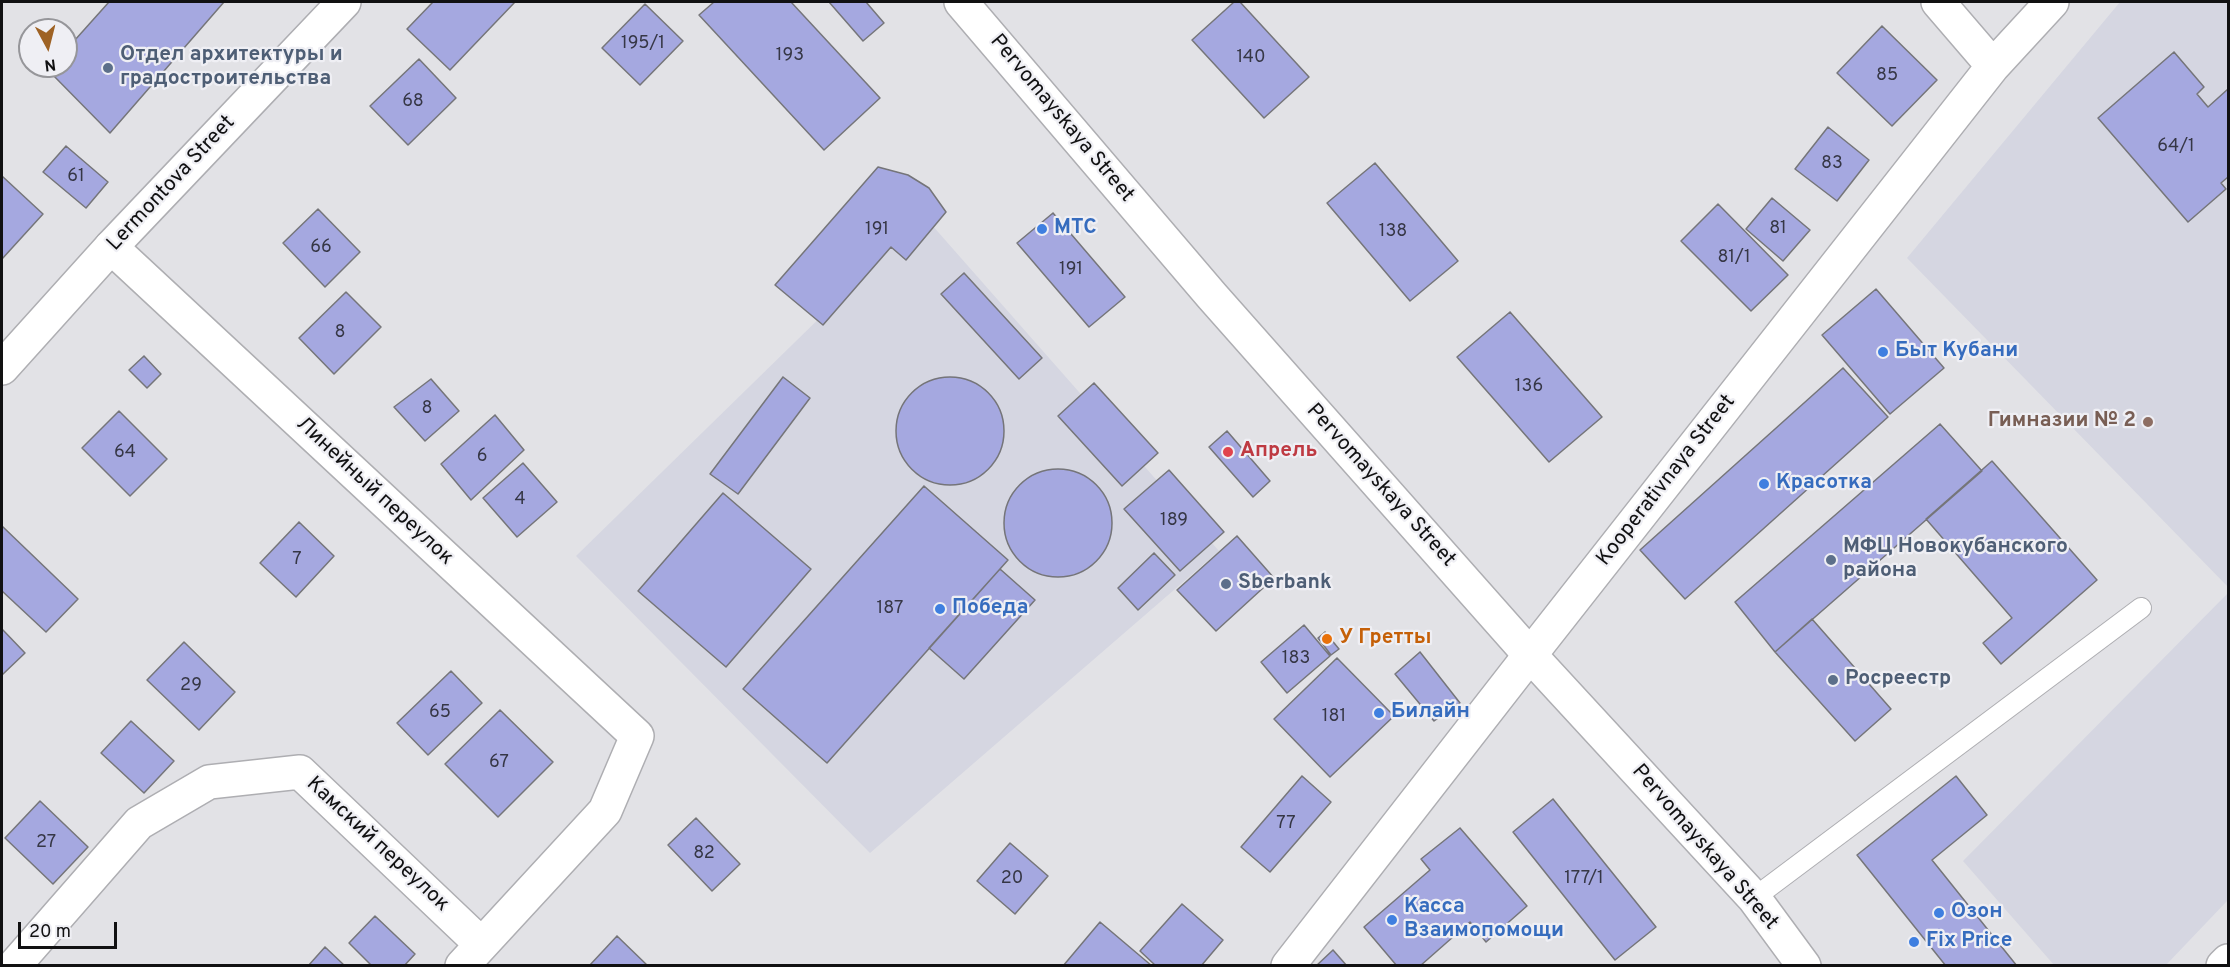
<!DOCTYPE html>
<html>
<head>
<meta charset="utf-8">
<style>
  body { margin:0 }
  #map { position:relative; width:2230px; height:967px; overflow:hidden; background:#e2e2e6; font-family:Overpass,sans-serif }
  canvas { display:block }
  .frame { position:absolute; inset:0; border:3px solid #111112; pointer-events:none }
  .north { position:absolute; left:18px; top:18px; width:60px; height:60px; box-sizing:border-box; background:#efeff4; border:2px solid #96969a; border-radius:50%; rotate:173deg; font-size:16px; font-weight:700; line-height:24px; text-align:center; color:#111112 }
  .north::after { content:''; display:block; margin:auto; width:21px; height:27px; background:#9e6224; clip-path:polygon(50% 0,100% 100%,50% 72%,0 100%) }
  .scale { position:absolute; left:18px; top:922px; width:99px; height:27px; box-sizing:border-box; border:3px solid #111112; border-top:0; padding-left:8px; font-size:18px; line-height:21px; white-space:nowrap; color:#111112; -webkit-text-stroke:4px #efeff4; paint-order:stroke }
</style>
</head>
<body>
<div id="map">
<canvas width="2230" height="967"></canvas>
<div class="frame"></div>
<div class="north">N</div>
<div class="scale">20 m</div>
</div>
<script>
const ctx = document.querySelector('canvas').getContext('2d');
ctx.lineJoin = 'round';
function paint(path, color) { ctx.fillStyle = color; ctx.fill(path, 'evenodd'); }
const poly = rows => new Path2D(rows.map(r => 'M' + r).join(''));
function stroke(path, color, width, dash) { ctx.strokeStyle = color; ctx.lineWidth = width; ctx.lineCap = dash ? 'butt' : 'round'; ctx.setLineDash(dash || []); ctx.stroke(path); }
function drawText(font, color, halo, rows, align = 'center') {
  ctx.font = font + ' Overpass,sans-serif'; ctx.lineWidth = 4.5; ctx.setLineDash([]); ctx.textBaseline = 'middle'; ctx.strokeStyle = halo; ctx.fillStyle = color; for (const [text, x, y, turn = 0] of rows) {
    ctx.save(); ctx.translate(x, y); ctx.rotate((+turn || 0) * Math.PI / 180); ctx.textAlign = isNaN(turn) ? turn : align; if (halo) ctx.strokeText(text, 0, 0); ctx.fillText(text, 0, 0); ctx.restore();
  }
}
paint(poly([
  [2120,2,2228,2,2228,587,1907,258],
  [924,216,1219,551,870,853,576,556],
  [2228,593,2228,900,2166,965,2054,965,1963,861]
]), '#d5d6e1');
const building = poly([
  [109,2,224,2,110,133,48,70,51,66,66,66,66,50,109,2],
  [433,2,515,2,450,70,407,29,433,2],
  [714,2,791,2,880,98,824,150,699,15,714,2],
  [829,2,866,2,884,23,863,41,829,2],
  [1234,2,1240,2,1309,77,1264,118,1192,40,1234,2],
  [645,4,683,41,640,85,602,48,645,4],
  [1882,26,1937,80,1892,126,1837,73,1882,26],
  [2174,52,2204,87,2197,94,2208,107,2228,89,2228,177,2221,183,2226,189,2188,222,2098,118,2174,52],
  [419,59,456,98,408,145,370,106,419,59],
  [1828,127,1869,160,1837,201,1795,169,1828,127],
  [66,146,108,182,86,208,43,172,66,146],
  [1375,163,1458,261,1410,301,1327,203,1375,163],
  [878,167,908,175,929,188,946,212,906,260,891,247,823,325,775,285,878,167],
  [2,176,43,214,2,259,2,176],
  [1772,198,1810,230,1783,261,1746,229,1772,198],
  [1718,204,1788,275,1751,311,1681,241,1718,204],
  [318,209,360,252,325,287,283,243,318,209],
  [1053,213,1125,297,1089,327,1017,243,1053,213],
  [964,273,1042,358,1019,379,941,294,964,273],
  [1876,289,1944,368,1890,414,1822,335,1876,289],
  [346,292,381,327,334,374,299,338,346,292],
  [1510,312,1602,417,1549,462,1457,357,1510,312],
  [144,356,161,374,147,388,129,370,144,356],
  [1843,368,1888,417,1685,599,1640,550,1843,368],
  [783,377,810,398,738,494,710,474,783,377],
  '896 431a54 54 0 1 1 108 0a54 54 0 1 1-108 0Z',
  [431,379,459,411,425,441,394,407,431,379],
  [1094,383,1158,453,1122,486,1058,416,1094,383],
  [119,411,167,459,130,496,82,448,119,411],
  [495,415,524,450,471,500,441,464,495,415],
  [1940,424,1982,471,1775,652,1735,602,1940,424],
  [1227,431,1270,481,1253,497,1209,447,1227,431],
  [1992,461,2097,580,2001,664,1983,643,2012,618,1926,519,1992,461],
  [523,463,557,502,517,537,483,498,523,463],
  '1004 523a54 54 0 1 1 108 0a54 54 0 1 1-108 0Z',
  [1169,470,1224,532,1180,571,1124,509,1169,470],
  [924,486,1008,560,827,763,743,689,924,486],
  [723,493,811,569,726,667,638,591,723,493],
  [299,522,334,556,296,597,260,563,299,522],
  [2,526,78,599,46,632,2,591,2,526],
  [1237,536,1274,578,1216,631,1177,590,1237,536],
  [1154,553,1175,575,1138,610,1118,588,1154,553],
  [1000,569,1035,600,964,679,929,648,1000,569],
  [1812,619,1891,709,1855,741,1775,652,1812,619],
  [1304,625,1330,656,1287,693,1261,662,1304,625],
  [2,629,25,653,2,675,2,629],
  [1325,632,1339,649,1331,655,1318,638,1325,632],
  [184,642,235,692,199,730,147,680,184,642],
  [1420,652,1460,703,1434,721,1395,674,1420,652],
  [1337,658,1394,716,1330,777,1274,719,1337,658],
  [451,671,482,703,428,755,397,723,451,671],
  [500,710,553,762,498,817,445,764,500,710],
  [131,721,174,761,144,793,101,753,131,721],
  [1302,776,1331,802,1270,872,1241,847,1302,776],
  [1956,776,1987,815,1932,860,2017,966,1946,966,1857,855,1956,776],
  [1553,799,1656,927,1615,960,1513,832,1553,799],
  [40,801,88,847,53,884,5,838,40,801],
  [696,818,740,864,712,891,668,845,696,818],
  [1460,828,1527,906,1486,942,1470,922,1420,966,1397,966,1364,927,1430,870,1421,859,1460,828],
  [1010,843,1048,876,1015,914,977,881,1010,843],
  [1182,904,1223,940,1201,966,1156,966,1140,951,1182,904],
  [375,916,415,954,404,966,372,966,349,943,375,916],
  [1100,922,1152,966,1063,966,1100,922],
  [617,936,648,966,589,966,617,936],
  [325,947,345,966,308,966,325,947],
  [1333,950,1347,966,1316,966,1333,950]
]);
paint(building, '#a5a8e0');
stroke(building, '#757579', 1.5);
const service = poly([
  [1754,898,2141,608]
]);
const minor = poly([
  [1938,2,1993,66],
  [111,247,637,736,605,811,462,966],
  [1530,655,1993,66,2052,2],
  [14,966,139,823,209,782,300,772,481,944],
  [2223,966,2228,961]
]);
const tertiary = poly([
  [2,368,111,247,344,2],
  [1288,966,1530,655]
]);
const secondary = poly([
  [961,2,1212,296,1530,655,1754,898,1804,966]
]);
stroke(service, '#aeaeb2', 22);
stroke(minor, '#aeaeb2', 36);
stroke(tertiary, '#aeaeb2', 36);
stroke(secondary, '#aeaeb2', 36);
stroke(service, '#fff', 20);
stroke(minor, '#fff', 33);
stroke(tertiary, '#fff', 33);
stroke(secondary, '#fff', 33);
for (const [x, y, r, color] of [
  [108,68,6,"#5c6f8a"],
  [1042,229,6,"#3f7fe0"],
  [1883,352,6,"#3f7fe0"],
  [2148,422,6,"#8d6e63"],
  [1228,452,6,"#e0444e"],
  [1764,484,6,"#3f7fe0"],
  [1831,560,6,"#5c6f8a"],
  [1226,584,6,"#5c6f8a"],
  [940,609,6,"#3f7fe0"],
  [1327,639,6,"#e8710a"],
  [1833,680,6,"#5c6f8a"],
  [1379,713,6,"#3f7fe0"],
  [1939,913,6,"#3f7fe0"],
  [1392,920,6,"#3f7fe0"],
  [1914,942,6,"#3f7fe0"]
]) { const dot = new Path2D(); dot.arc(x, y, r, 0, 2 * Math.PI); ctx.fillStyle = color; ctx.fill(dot); stroke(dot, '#efeff4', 2); }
drawText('18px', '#363746', null, [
  ["195/1",643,44],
  ["193",790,56],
  ["140",1251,58],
  ["85",1887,76],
  ["68",413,102],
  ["64/1",2176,147],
  ["83",1832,164],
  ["61",76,177],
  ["81",1778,229],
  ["191",877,230],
  ["138",1393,232],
  ["66",321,248],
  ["81/1",1734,258],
  ["191",1071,270],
  ["8",340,333],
  ["136",1529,387],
  ["8",427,409],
  ["64",125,453],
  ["6",482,457],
  ["4",520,500],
  ["189",1174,521],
  ["7",297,560],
  ["187",890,609],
  ["183",1296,659],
  ["29",191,686],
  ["65",440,713],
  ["181",1334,717],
  ["67",499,763],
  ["77",1286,824],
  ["27",46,843],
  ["82",704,854],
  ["20",1012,879],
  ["177/1",1584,879]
]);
drawText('bold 21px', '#4e5e75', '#efeff4', [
  ["Отдел архитектуры и",120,56],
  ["градостроительства",120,80],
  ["МФЦ Новокубанского",1843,548],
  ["района",1843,572],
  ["Sberbank",1238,584],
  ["Росреестр",1845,680]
], 'left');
drawText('21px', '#111112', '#efeff4', [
  ["Pervomayskaya Street",1061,119,50],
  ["Lermontova Street",172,184,-47],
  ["Kooperativnaya Street",1667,481,-52],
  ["Pervomayskaya Street",1380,486,48],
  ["Линейный переулок",374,492,43],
  ["Камский переулок",377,845,43],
  ["Pervomayskaya Street",1704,848,49]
]);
drawText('bold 21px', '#366cbe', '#efeff4', [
  ["МТС",1054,229],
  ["Быт Кубани",1895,352],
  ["Красотка",1776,484],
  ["Победа",952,609],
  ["Билайн",1391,713],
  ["Касса",1404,908],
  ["Взаимопомощи",1404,932],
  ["Озон",1951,913],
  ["Fix Price",1926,942]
], 'left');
drawText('bold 21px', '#785e54', '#efeff4', [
  ["Гимназии № 2",2136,422]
], 'right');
drawText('bold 21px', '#be3a42', '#efeff4', [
  ["Апрель",1240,452]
], 'left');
drawText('bold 21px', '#c56008', '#efeff4', [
  ["У Гретты",1339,639]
], 'left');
</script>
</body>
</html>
